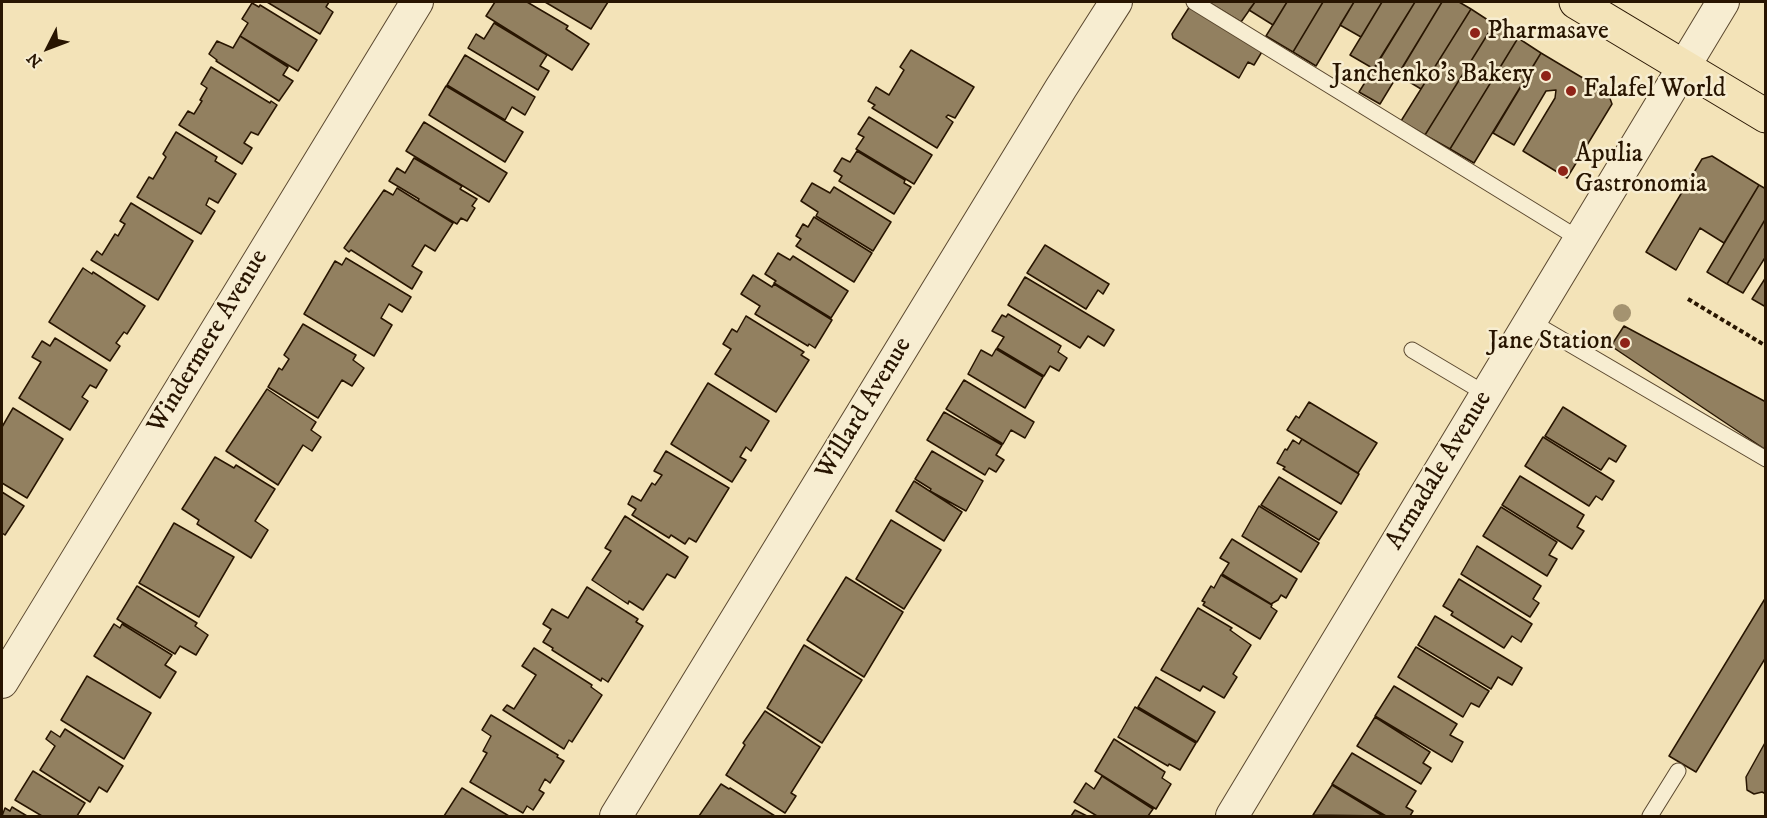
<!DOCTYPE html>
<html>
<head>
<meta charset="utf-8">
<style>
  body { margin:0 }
  #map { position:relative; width:1767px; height:818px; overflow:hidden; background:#f3e3b8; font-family:"IM FELL DW Pica",serif }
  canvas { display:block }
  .frame { position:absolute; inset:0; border:3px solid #281501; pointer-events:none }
  .north { position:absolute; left:18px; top:18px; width:60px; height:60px; -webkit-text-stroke:4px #f7edd1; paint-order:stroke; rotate:228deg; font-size:16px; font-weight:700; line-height:24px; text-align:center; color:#281501 }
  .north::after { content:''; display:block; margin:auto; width:21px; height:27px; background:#281501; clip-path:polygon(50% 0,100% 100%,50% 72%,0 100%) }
</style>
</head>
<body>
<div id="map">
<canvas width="1767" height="818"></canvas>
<div class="frame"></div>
<div class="north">N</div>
</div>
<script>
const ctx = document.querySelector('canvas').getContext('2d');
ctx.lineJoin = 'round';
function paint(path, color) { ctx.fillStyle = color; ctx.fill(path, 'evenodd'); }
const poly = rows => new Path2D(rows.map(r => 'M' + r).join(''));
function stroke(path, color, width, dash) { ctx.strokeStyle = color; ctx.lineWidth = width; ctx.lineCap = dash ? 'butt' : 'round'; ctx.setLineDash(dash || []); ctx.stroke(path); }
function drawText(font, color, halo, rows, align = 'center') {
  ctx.font = font + ' "IM FELL DW Pica",serif'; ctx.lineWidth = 5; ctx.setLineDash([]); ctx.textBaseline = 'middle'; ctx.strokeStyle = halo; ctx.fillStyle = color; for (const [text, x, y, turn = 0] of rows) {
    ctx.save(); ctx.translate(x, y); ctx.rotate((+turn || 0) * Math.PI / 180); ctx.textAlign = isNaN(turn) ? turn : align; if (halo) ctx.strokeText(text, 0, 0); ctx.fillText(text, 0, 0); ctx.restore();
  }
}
const building = poly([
  [267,2,329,2,326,7,333,12,320,34,267,2],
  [495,2,527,2,568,26,566,29,589,44,572,70,486,16,495,2],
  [545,2,608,2,591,29,545,2],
  [1208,2,1255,2,1241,22,1208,2],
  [1255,2,1287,2,1273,25,1249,10,1255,2],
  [1287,2,1323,2,1293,52,1266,36,1287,2],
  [1323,2,1354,2,1316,66,1293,52,1323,2],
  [1354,2,1382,2,1361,37,1340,25,1354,2],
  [1382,2,1415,2,1374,69,1350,55,1382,2],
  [1415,2,1442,2,1380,104,1359,92,1415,2],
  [1442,2,1459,2,1471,9,1421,89,1398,75,1442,2],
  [252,3,259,7,260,5,317,40,298,71,240,36,248,23,242,19,252,3],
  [1190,6,1263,50,1254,65,1248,62,1239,78,1173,38,1172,34,1190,6],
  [1471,9,1494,24,1425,135,1401,121,1471,9],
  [494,23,547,55,540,66,549,71,538,90,468,48,476,34,484,39,494,23],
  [1494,24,1518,38,1450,149,1425,135,1494,24],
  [240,36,288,67,283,75,293,81,279,101,216,61,217,60,209,54,217,41,233,48,240,36],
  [1518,38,1541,53,1474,163,1450,149,1518,38],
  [911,50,974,87,955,118,948,115,946,117,953,122,937,148,872,108,875,105,868,101,876,87,889,95,904,70,900,67,911,50],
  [1541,53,1608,93,1612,104,1567,178,1523,151,1555,98,1556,90,1546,91,1514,145,1493,133,1541,53],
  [465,55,535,97,525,115,512,107,505,120,447,85,465,55],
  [211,67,270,103,271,101,277,105,258,135,251,132,244,143,252,148,242,164,179,125,188,111,194,114,202,101,200,100,207,88,201,84,211,67],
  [446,86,523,132,505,162,429,115,446,86],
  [869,117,932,155,914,184,856,149,864,137,858,134,869,117],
  [424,122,507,173,489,202,406,151,424,122],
  [176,132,217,157,215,161,236,174,218,203,209,198,206,205,215,211,201,234,137,197,149,177,153,179,166,157,163,154,176,132],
  [857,151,905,180,904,183,911,187,894,214,839,181,842,176,834,171,842,158,850,162,857,151],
  [1712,156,1759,185,1724,243,1700,228,1676,270,1646,252,1702,159,1712,156],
  [414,158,462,186,460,189,477,199,472,206,475,208,467,221,461,218,457,224,418,201,419,199,389,181,397,168,405,173,414,158],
  [812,183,830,193,834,187,891,222,873,251,816,216,818,212,801,201,812,183],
  [1759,185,1766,189,1766,218,1727,284,1707,272,1759,185],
  [397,188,453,223,435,251,425,245,412,266,422,272,412,289,351,250,349,252,344,248,384,190,393,195,397,188],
  [131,203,193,241,158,300,91,260,97,251,102,255,115,234,118,236,125,224,120,221,131,203],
  [814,217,872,253,854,282,796,246,801,239,796,236,803,224,808,227,814,217],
  [1766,218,1766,256,1743,293,1727,284,1766,218],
  [1045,245,1109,284,1103,294,1098,290,1086,309,1027,273,1045,245],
  [778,253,790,260,793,256,848,291,831,318,774,283,776,281,765,274,778,253],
  [346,258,411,297,402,312,389,304,381,318,392,325,374,356,304,314,335,261,342,265,346,258],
  [83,268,92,274,93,272,145,306,127,334,124,332,116,343,120,346,110,361,49,322,83,268],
  [753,275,772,287,774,284,832,320,815,348,809,344,808,346,755,314,760,306,741,294,753,275],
  [1025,277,1114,330,1104,346,1088,336,1080,348,1008,305,1025,277],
  [1766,277,1766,307,1752,299,1766,277],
  [1008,314,1061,346,1058,352,1067,358,1059,371,1050,366,1044,376,997,348,1004,337,992,331,1002,315,1006,317,1008,314],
  [746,316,804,352,801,355,809,360,776,412,715,374,731,349,723,344,732,329,737,332,746,316],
  [303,324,356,355,353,360,364,368,352,386,342,380,318,418,268,387,279,368,282,370,289,359,284,355,303,324],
  [1624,326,1766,402,1766,450,1611,346,1624,326],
  [55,338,107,370,96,388,90,385,82,397,88,401,70,430,19,398,41,362,32,357,42,341,50,346,55,338],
  [996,349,1043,377,1025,408,968,374,981,350,992,356,996,349],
  [964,380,1034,422,1025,438,1011,430,1003,444,946,409,964,380],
  [708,383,769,421,751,451,746,447,740,457,746,460,732,482,671,444,708,383],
  [267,389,316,422,311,430,321,437,312,451,303,445,278,485,226,451,267,389],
  [1309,402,1377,443,1358,473,1287,430,1296,416,1299,418,1309,402],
  [1563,407,1626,446,1616,462,1609,458,1601,470,1545,436,1563,407],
  [13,408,63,439,27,498,2,483,2,427,13,408],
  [944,412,1002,445,996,455,1004,460,996,472,989,468,985,475,927,440,944,412],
  [1543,437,1614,481,1602,500,1596,496,1589,506,1525,466,1543,437],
  [1302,439,1359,474,1341,504,1283,469,1285,467,1277,463,1285,449,1287,450,1293,440,1299,444,1302,439],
  [666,451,729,488,696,542,689,538,685,544,671,535,669,538,632,515,636,509,628,504,632,496,641,501,652,483,655,485,662,475,654,471,666,451],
  [932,451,983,481,966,511,930,491,931,489,915,479,932,451],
  [215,457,234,468,236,465,275,489,255,521,268,530,251,558,197,524,199,520,182,509,215,457],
  [1520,476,1584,515,1577,527,1584,531,1572,549,1502,505,1520,476],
  [1279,477,1337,512,1319,540,1261,505,1279,477],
  [914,481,962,512,944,541,896,511,914,481],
  [2,492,24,506,5,535,2,533,2,492],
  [1259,506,1319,543,1301,572,1242,536,1259,506],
  [1501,507,1557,542,1549,555,1557,559,1547,576,1483,536,1501,507],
  [625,516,688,557,675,578,667,574,643,610,629,601,628,604,592,580,611,551,605,548,625,516],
  [891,520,941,550,904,609,856,579,891,520],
  [174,523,234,557,199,617,139,583,174,523],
  [1232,539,1297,579,1286,598,1281,595,1278,600,1271,604,1222,574,1229,563,1220,558,1232,539],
  [1477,546,1541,586,1533,599,1539,603,1530,617,1461,574,1477,546],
  [1221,575,1272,605,1271,607,1277,611,1260,639,1203,605,1205,602,1202,601,1211,586,1214,588,1221,575],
  [846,577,903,612,864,677,807,640,846,577],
  [1459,579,1532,624,1521,642,1512,636,1504,648,1451,615,1453,612,1443,606,1459,579],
  [137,586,197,623,195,626,208,635,196,655,180,646,175,654,117,619,137,586],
  [587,587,638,619,636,622,643,626,608,682,602,678,601,681,552,650,553,648,543,642,551,629,543,624,552,609,568,618,587,587],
  [1766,597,1766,657,1696,772,1669,756,1766,597],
  [1198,608,1232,628,1230,630,1251,645,1233,674,1237,677,1224,698,1203,686,1200,691,1161,670,1198,608],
  [1435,616,1522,668,1512,685,1498,677,1491,689,1418,645,1435,616],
  [114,624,120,628,122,624,172,655,165,665,176,672,160,698,94,656,114,624],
  [804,645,862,680,822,743,767,708,804,645],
  [1416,647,1489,691,1479,707,1471,703,1463,717,1398,677,1416,647],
  [534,648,592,685,591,687,602,695,572,742,569,740,564,749,503,710,507,705,514,709,536,675,522,666,534,648],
  [87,676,151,713,124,759,61,720,87,676],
  [1156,677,1215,712,1197,742,1138,707,1156,677],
  [1394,686,1457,724,1450,735,1463,742,1452,762,1375,716,1394,686],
  [1135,707,1196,743,1180,770,1169,764,1168,766,1118,737,1135,707],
  [765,711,820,747,791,793,796,796,785,813,726,775,745,745,743,743,765,711],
  [491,715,558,755,557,757,564,761,550,783,545,779,539,790,544,793,533,810,527,806,523,813,470,782,487,753,483,751,491,736,482,730,491,715],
  [1375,717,1430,752,1423,763,1431,768,1421,784,1357,746,1375,717],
  [65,729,123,766,107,792,99,787,90,802,40,770,55,746,46,739,51,731,60,737,65,729],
  [1114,739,1165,772,1162,778,1171,784,1156,809,1095,771,1114,739],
  [1766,741,1766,794,1762,792,1754,794,1747,790,1746,777,1766,741],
  [1352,753,1416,791,1406,807,1413,811,1410,816,1386,816,1332,784,1352,753],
  [33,771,85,803,77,816,42,816,15,800,33,771],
  [1102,776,1153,809,1148,816,1097,816,1074,802,1086,783,1094,789,1102,776],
  [721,784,729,789,730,788,775,816,699,816,721,784],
  [1332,785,1383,816,1313,815,1332,785],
  [462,788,509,816,444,816,462,788],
  [12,807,27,816,2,816,5,808,10,811,12,807],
  [1075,810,1087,816,1071,816,1075,810]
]);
paint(building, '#928060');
stroke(building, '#281501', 1.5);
const lane = poly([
  [1194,2,1581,240],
  [1532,322,1766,459],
  [1412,350,1486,394],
  [1650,816,1678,771]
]);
const street = poly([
  [2,682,417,2],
  [616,816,1061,88,1116,2],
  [1232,816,1723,2]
]);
const primary = poly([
  [1576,2,1766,116]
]);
stroke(lane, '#5b482f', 17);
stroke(street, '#5b482f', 34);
stroke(primary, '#281501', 35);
stroke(poly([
  [1688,299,1766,346]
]), '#281501', 4, [4.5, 3]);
stroke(lane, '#f7edd1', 15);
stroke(street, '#f7edd1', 32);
stroke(primary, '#f3e3b8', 33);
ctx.fillStyle = '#a49370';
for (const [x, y] of [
  [1622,313]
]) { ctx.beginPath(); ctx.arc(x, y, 9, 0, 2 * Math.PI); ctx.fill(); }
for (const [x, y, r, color] of [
  [1475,33,6,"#8f2418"],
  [1546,76,6,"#8f2418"],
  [1571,91,6,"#8f2418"],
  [1563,171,6,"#8f2418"],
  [1625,343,6,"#8f2418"]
]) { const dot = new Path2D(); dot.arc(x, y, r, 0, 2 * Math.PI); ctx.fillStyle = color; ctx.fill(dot); stroke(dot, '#f7edd1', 2); }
drawText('26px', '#281501', '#f7edd1', [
  ["Pharmasave",1487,33],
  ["Janchenko's Bakery",1534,76,"right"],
  ["Falafel World",1583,91],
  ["Apulia",1575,156],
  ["Gastronomia",1575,186],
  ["Jane Station",1613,343,"right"]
], 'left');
drawText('26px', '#281501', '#f7edd1', [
  ["Windermere Avenue",209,342,-59],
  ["Willard Avenue",865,409,-59],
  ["Armadale Avenue",1440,471,-59]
]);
</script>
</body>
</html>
